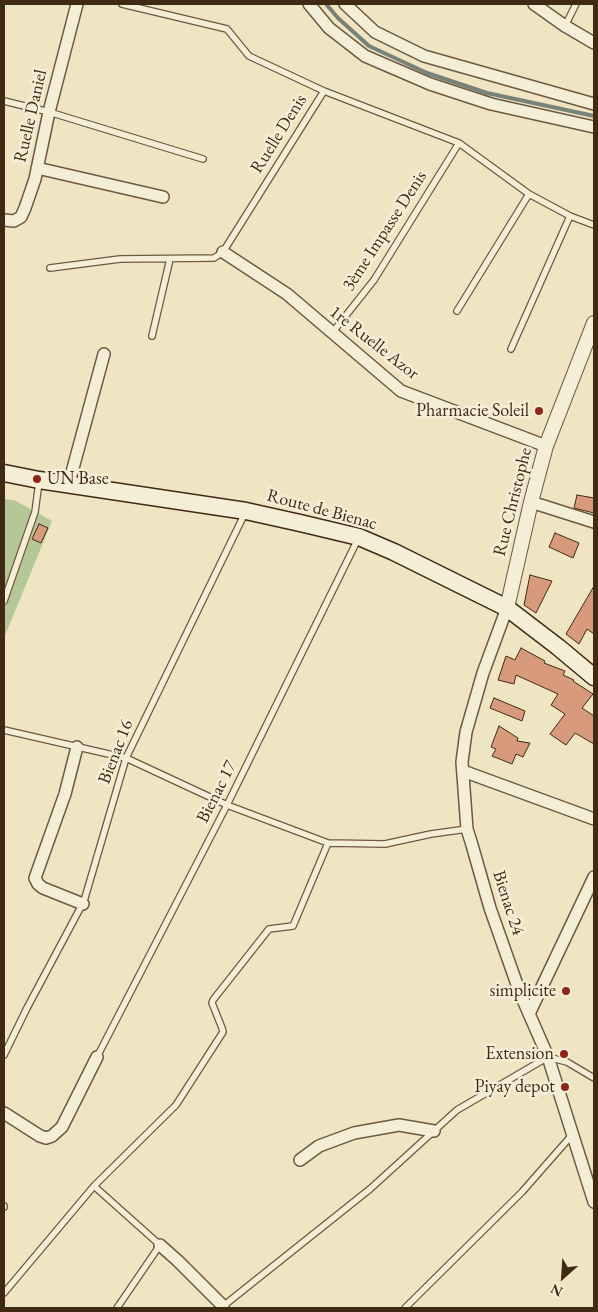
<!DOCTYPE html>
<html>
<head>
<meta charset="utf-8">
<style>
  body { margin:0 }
  #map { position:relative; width:598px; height:1312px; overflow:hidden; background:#f0e5c2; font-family:"EB Garamond",serif }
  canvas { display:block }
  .frame { position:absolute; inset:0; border:5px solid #402a14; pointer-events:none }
  .north { position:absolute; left:538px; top:1252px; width:50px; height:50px; -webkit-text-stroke:4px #f5eed7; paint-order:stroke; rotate:206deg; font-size:14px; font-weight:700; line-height:20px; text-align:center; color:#402a14 }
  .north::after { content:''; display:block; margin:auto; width:18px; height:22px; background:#402a14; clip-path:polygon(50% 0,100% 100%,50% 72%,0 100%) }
</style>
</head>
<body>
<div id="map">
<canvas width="598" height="1312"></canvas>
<div class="frame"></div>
<div class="north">N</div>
</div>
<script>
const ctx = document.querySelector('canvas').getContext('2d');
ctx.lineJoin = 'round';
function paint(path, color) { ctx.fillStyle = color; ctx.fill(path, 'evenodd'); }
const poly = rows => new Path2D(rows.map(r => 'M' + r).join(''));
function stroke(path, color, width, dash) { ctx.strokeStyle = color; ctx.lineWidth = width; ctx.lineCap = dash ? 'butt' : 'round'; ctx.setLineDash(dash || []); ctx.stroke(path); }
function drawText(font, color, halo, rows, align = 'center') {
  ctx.font = font + ' "EB Garamond",serif'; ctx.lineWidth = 5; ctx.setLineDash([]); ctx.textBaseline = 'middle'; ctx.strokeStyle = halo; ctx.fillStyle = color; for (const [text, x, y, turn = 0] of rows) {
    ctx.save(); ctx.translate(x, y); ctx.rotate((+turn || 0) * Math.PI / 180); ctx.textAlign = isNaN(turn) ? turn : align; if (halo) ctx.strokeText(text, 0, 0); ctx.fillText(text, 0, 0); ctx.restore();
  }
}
paint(poly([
  [4,499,14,500,52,521,4,638]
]), '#b5c697');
stroke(poly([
  [326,4,338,18,369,46,427,73,487,93,594,116]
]), '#788279', 4);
const building = poly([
  [577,495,594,498,594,513,574,508,577,495],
  [39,524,48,528,41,543,32,539,39,524],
  [555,533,579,543,573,558,549,547,555,533],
  [530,575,552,581,536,613,524,605,530,575],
  [594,586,594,634,587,629,579,644,566,634,594,586],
  [521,648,545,661,544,663,565,671,563,675,574,680,573,681,593,694,582,708,594,716,594,744,575,733,566,745,550,734,565,714,551,705,558,694,516,675,514,684,498,680,506,656,515,660,521,648],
  [494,698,525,711,522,721,490,708,494,698],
  [499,726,518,738,517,741,530,743,523,757,516,754,512,764,492,756,496,749,491,747,499,726]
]);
paint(building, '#d89a7c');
stroke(building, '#402a14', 1);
const service = poly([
  [122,4,227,29,249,56,324,91],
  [565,26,576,4],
  [4,101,49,112,203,159],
  [50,268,120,259,214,258,223,252,324,91,459,143,529,194,570,216,594,225],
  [457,311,529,194],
  [332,333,374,280,459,143],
  [152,336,170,259],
  [511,349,570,216],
  [4,601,35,512,39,482],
  [4,730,126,758,227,805,328,843,385,844,431,834,467,829],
  [4,1055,27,1008,84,901,126,758,245,513],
  [97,1057,227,805,358,539],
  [94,1186,160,1245,117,1308],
  [4,1206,4,1207],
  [4,1293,94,1186,176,1105,223,1032,222,1028,212,1003,213,1000,269,929,293,926,328,843],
  [222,1307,370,1189,457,1110,548,1057,567,1062,594,1078],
  [405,1308,522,1192,572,1135]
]);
const minor = poly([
  [309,4,329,28,365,56,430,84,491,104,594,127],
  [345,4,375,32,424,56,594,104],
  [534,4,565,26,594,43],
  [37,168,163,197],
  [4,220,14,221,21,217,25,208,35,179,49,112,77,4],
  [223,252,287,294,401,391,546,446],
  [69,483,104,354],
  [531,502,594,522],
  [507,608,483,673,466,732,462,762,467,829,472,845,490,908,520,993,548,1057,594,1202],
  [77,747,65,794,35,878,38,884,43,888,83,904],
  [463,771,594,819],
  [529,1014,594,877],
  [4,1113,40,1136,46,1138,52,1136,62,1127,97,1057],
  [300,1160,319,1146,354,1133,399,1125,434,1131],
  [160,1245,178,1261,223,1306]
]);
const tertiary = poly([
  [507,608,531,502,546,446,594,323]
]);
const secondary = poly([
  [4,473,39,480,246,511,300,523,359,537,394,552,507,608,558,647,594,677]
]);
stroke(service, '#6c5940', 8);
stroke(minor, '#6c5940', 14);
stroke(tertiary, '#6c5940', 16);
stroke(secondary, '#402a14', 19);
stroke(service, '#f5eed7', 5.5);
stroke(minor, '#f5eed7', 11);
stroke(tertiary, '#f5eed7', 14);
stroke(secondary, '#f5eed7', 16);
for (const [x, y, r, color] of [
  [539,411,5,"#8f2418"],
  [37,479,5,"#8f2418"],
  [566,991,5,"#8f2418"],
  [564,1054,5,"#8f2418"],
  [565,1087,5,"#8f2418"]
]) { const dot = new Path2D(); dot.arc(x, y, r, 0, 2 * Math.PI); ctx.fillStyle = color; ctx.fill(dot); stroke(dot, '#f5eed7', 2); }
drawText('18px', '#402a14', '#f5eed7', [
  ["Ruelle Daniel",31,116,-77],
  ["Ruelle Denis",279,134,-58],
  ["3ème Impasse Denis",385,231,-57],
  ["1re Ruelle Azor",374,343,38],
  ["Rue Christophe",513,502,-76],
  ["Route de Bienac",322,510,15],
  ["Bienac 16",116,752,-69],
  ["Bienac 17",217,792,-63],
  ["Bienac 24",508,903,72]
]);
drawText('18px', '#402a14', '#f5eed7', [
  ["Pharmacie Soleil",529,411],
  ["UN Base",47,479,"left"],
  ["simplicite",556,991],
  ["Extension",554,1054],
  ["Piyay depot",555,1087]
], 'right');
</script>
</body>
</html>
